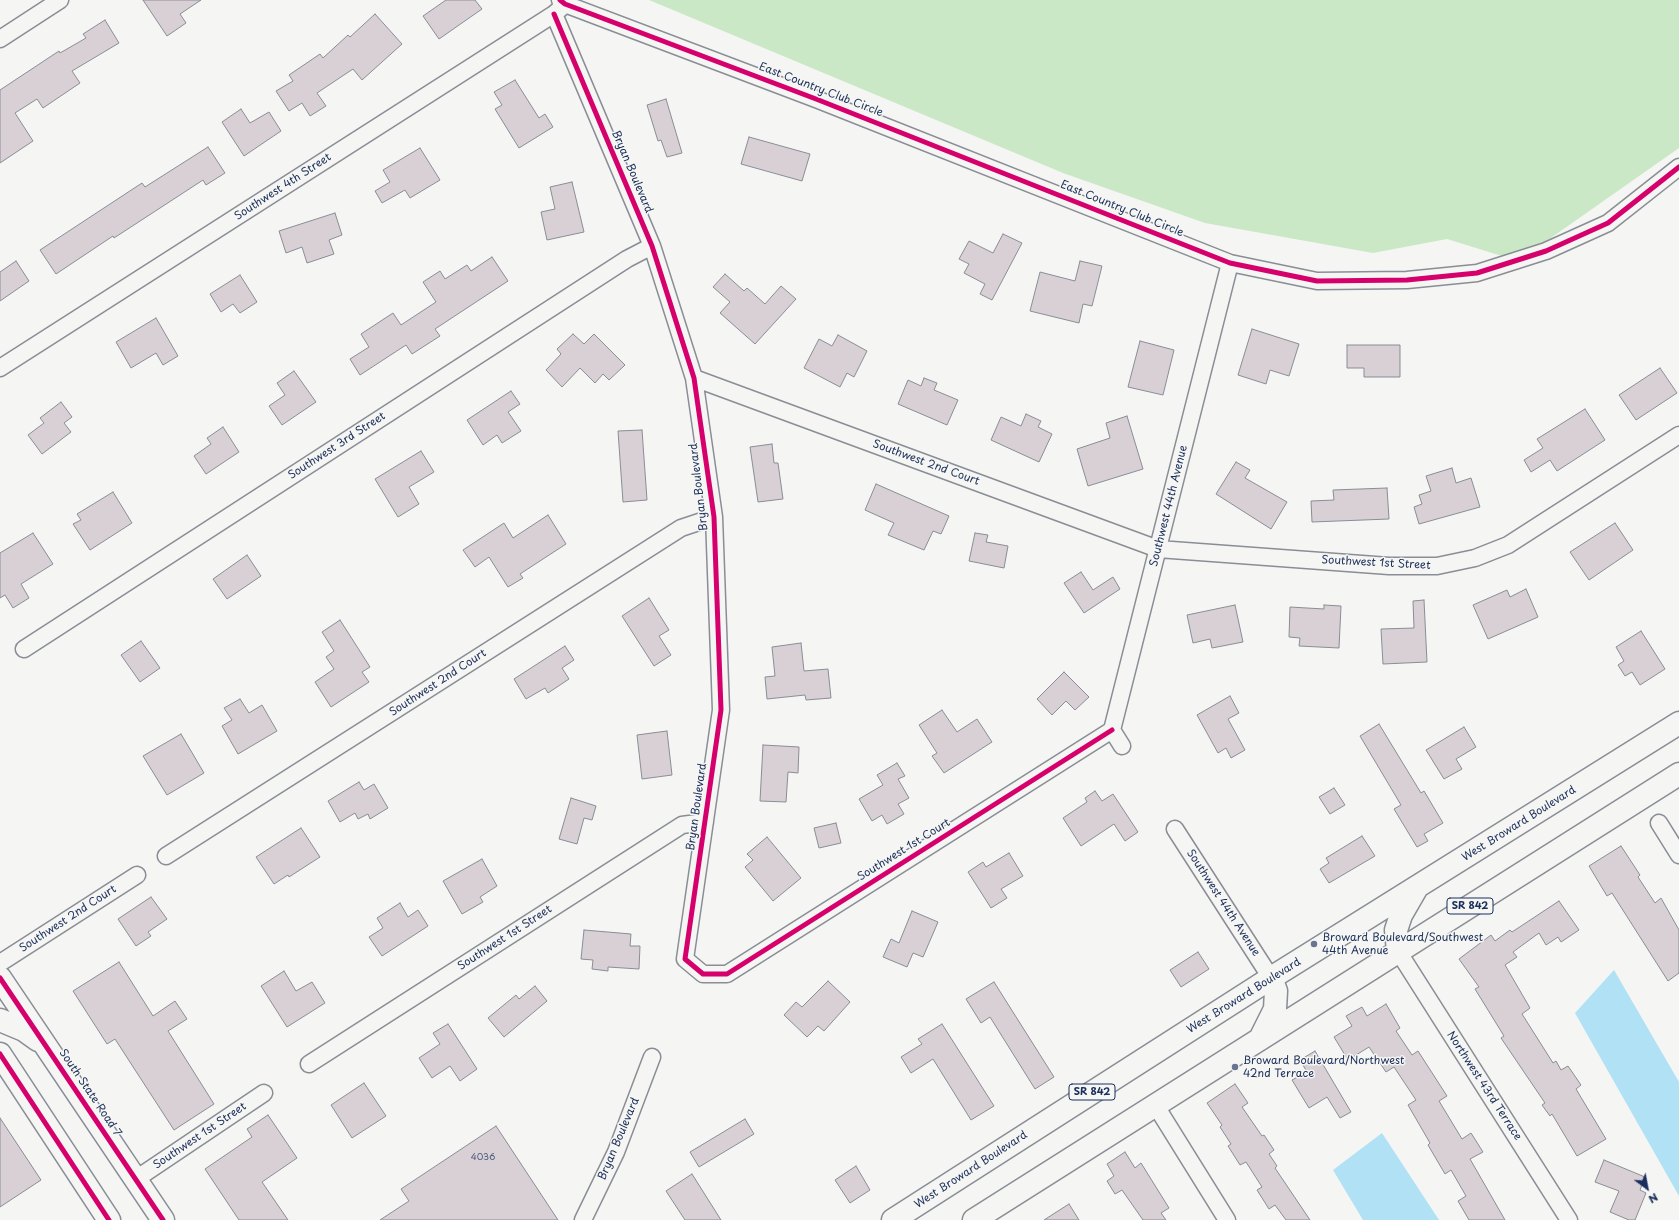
<!DOCTYPE html>
<html>
<head>
<meta charset="utf-8">
<style>
  body { margin:0 }
  #map { position:relative; width:1679px; height:1220px; overflow:hidden; background:#f5f5f3; font-family:"Playpen Sans",sans-serif }
  canvas { display:block }
  .north { position:absolute; left:1627px; top:1168px; width:40px; height:40px; -webkit-text-stroke:3px #f6f6f2; paint-order:stroke; rotate:148deg; font-size:11px; font-weight:700; line-height:16px; text-align:center; color:#1b2f5e }
  .north::after { content:''; display:block; margin:auto; width:14px; height:18px; background:#1b2f5e; clip-path:polygon(50% 0,100% 100%,50% 72%,0 100%) }
</style>
</head>
<body>
<div id="map">
<canvas width="1679" height="1220"></canvas>
<div class="north">N</div>
</div>
<script>
const ctx = document.querySelector('canvas').getContext('2d');
ctx.lineJoin = 'round';
function paint(path, color) { ctx.fillStyle = color; ctx.fill(path, 'evenodd'); }
const poly = rows => new Path2D(rows.map(r => 'M' + r).join(''));
function stroke(path, color, width, dash) { ctx.strokeStyle = color; ctx.lineWidth = width; ctx.lineCap = dash ? 'butt' : 'round'; ctx.setLineDash(dash || []); ctx.stroke(path); }
function drawText(font, color, halo, rows, align = 'center') {
  ctx.font = font + ' "Playpen Sans",sans-serif'; ctx.lineWidth = 3; ctx.setLineDash([]); ctx.textBaseline = 'middle'; ctx.strokeStyle = halo; ctx.fillStyle = color; for (const [text, x, y, turn = 0] of rows) {
    ctx.save(); ctx.translate(x, y); ctx.rotate((+turn || 0) * Math.PI / 180); ctx.textAlign = isNaN(turn) ? turn : align; if (halo) ctx.strokeText(text, 0, 0); ctx.fillText(text, 0, 0); ctx.restore();
  }
}
paint(poly([
  [649,0,1679,0,1679,148,1518,261,1447,239,1373,253,1205,223,1063,173]
]), '#cae8c6');
paint(poly([
  [1614,970,1679,1082,1679,1196,1575,1013],
  [1382,1133,1439,1220,1363,1220,1333,1170]
]), '#b1e1f4');
const building = poly([
  [143,0,201,0,180,14,186,23,167,36,143,0],
  [446,0,475,0,482,9,439,39,423,16,446,0],
  [375,14,402,44,362,80,353,69,317,93,326,106,310,116,302,103,289,111,276,91,293,81,289,75,320,54,323,58,348,35,350,37,375,14],
  [105,20,119,43,72,71,80,83,43,108,37,99,15,113,33,141,0,163,0,90,59,51,60,53,86,38,83,34,105,20],
  [515,80,539,118,545,114,553,127,519,148,495,109,502,105,494,92,515,80],
  [666,99,682,153,667,157,661,140,658,141,647,105,666,99],
  [241,109,250,123,269,112,281,131,244,156,222,122,241,109],
  [749,137,810,154,802,181,741,164,749,137],
  [208,147,225,173,206,185,203,180,114,238,113,236,56,274,40,250,142,183,145,187,208,147],
  [420,148,440,180,410,198,405,190,382,203,375,191,390,182,383,170,420,148],
  [572,182,584,232,547,240,541,212,555,209,550,187,572,182],
  [335,213,342,235,329,240,334,254,307,263,302,247,286,253,279,231,335,213],
  [1003,234,1022,243,992,300,980,294,985,284,964,273,969,264,959,259,969,241,993,253,1003,234],
  [492,257,508,281,435,329,440,336,412,354,406,345,360,375,350,359,369,347,361,334,393,313,401,325,436,302,423,282,440,271,445,279,467,265,471,271,492,257],
  [16,261,29,281,0,301,0,272,16,261],
  [1080,261,1102,266,1092,306,1083,304,1079,323,1030,311,1040,272,1075,281,1080,261],
  [725,274,744,291,747,288,765,304,781,286,796,299,755,344,720,313,730,302,713,287,725,274],
  [240,275,257,302,240,313,233,304,221,312,210,294,240,275],
  [156,318,178,356,163,365,156,353,131,368,116,342,156,318],
  [1252,329,1299,344,1289,376,1270,370,1266,384,1238,375,1252,329],
  [573,334,584,344,594,334,625,365,609,380,603,374,595,383,580,368,562,387,546,370,561,354,557,349,573,334],
  [838,335,867,351,854,377,847,373,840,387,804,368,819,339,832,346,838,335],
  [1140,341,1174,350,1163,395,1128,387,1140,341],
  [1347,345,1400,345,1400,377,1364,377,1364,368,1347,368,1347,345],
  [1660,368,1677,393,1636,420,1619,395,1660,368],
  [294,371,316,402,282,425,269,406,285,395,277,383,294,371],
  [924,378,937,383,934,390,958,400,947,425,898,404,908,380,921,386,924,378],
  [511,391,520,404,508,412,521,431,502,443,497,435,483,445,467,420,511,391],
  [61,402,72,417,64,423,71,432,42,454,28,435,44,423,40,418,61,402],
  [1585,409,1605,440,1557,471,1550,460,1531,472,1524,460,1543,448,1537,439,1585,409],
  [1026,414,1041,421,1038,427,1052,434,1039,462,991,440,1001,417,1021,426,1026,414],
  [1127,416,1143,469,1088,486,1077,449,1110,438,1106,423,1127,416],
  [223,427,239,452,206,474,194,456,211,444,207,438,223,427],
  [642,430,647,500,623,502,618,431,642,430],
  [772,444,774,463,778,463,783,499,758,502,750,447,772,444],
  [421,451,434,472,409,487,419,504,398,517,375,479,421,451],
  [1236,462,1250,470,1245,478,1287,502,1271,529,1216,494,1236,462],
  [1452,468,1456,483,1471,478,1480,507,1419,524,1414,507,1422,504,1419,495,1431,491,1426,476,1452,468],
  [876,484,949,516,941,534,933,531,924,550,888,535,894,523,865,510,876,484],
  [1387,488,1389,519,1312,522,1311,501,1334,500,1333,490,1387,488],
  [113,492,132,523,90,550,73,524,81,520,77,514,113,492],
  [548,515,566,544,520,574,523,578,508,587,489,557,475,567,463,550,504,523,513,538,548,515],
  [1615,523,1633,550,1589,580,1570,552,1615,523],
  [33,533,53,564,21,584,29,598,13,608,5,595,0,598,0,553,33,533],
  [975,533,988,535,986,542,1008,546,1004,568,969,561,975,533],
  [247,555,261,576,227,599,213,579,247,555],
  [1081,572,1093,590,1113,577,1120,589,1084,613,1064,583,1081,572],
  [1526,589,1538,617,1488,639,1473,605,1507,590,1510,597,1526,589],
  [649,598,669,630,659,636,671,655,654,666,622,616,649,598],
  [1424,600,1427,662,1383,664,1381,629,1414,628,1413,601,1424,600],
  [1235,605,1243,642,1212,648,1210,639,1193,643,1187,615,1235,605],
  [1324,605,1341,606,1339,648,1299,646,1300,638,1289,637,1290,607,1324,609,1324,605],
  [340,620,370,667,362,672,369,682,331,707,315,682,334,669,326,657,334,651,322,632,340,620],
  [1641,631,1665,669,1640,685,1632,672,1625,676,1618,665,1624,661,1616,647,1641,631],
  [141,641,160,668,140,682,121,655,141,641],
  [801,643,804,671,828,669,831,698,806,700,805,695,767,699,765,677,775,676,772,647,801,643],
  [565,646,574,660,562,668,569,679,548,693,545,688,526,699,514,679,565,646],
  [1064,672,1089,697,1075,710,1066,701,1052,715,1037,699,1064,672],
  [1230,696,1239,713,1228,719,1245,750,1231,758,1226,748,1218,753,1197,715,1230,696],
  [240,699,249,713,262,705,277,731,238,754,222,726,232,720,224,708,240,699],
  [942,710,957,732,977,719,992,742,944,773,932,756,937,753,919,725,942,710],
  [1379,724,1421,793,1424,791,1443,823,1424,834,1428,841,1417,847,1394,809,1401,805,1360,736,1379,724],
  [1464,727,1476,747,1456,759,1462,769,1444,779,1426,750,1464,727],
  [667,731,672,775,642,779,637,735,667,731],
  [181,734,204,773,167,795,143,756,181,734],
  [763,745,799,747,798,773,788,772,786,802,760,801,763,745],
  [897,763,905,776,898,779,909,798,898,804,904,814,887,824,882,815,872,821,859,799,883,785,877,775,897,763],
  [359,782,364,790,374,784,388,808,370,819,368,814,358,819,355,813,340,822,328,801,359,782],
  [1334,788,1345,805,1330,814,1319,797,1334,788],
  [1095,791,1102,801,1113,794,1138,832,1125,841,1114,824,1081,846,1063,818,1087,802,1085,798,1095,791],
  [571,798,596,806,592,820,584,818,577,844,559,839,571,798],
  [836,823,841,843,819,848,814,828,836,823],
  [301,828,320,857,289,877,288,875,274,884,256,857,301,828],
  [1362,836,1375,856,1329,883,1320,869,1329,863,1326,858,1362,836],
  [767,837,801,878,773,901,745,867,753,860,747,854,767,837],
  [1621,846,1640,875,1638,877,1655,903,1661,898,1679,930,1679,973,1668,981,1612,893,1607,896,1589,866,1621,846],
  [1009,853,1023,876,1001,889,1007,898,991,908,968,872,983,862,986,867,1009,853],
  [482,859,497,886,480,897,483,902,462,914,443,881,482,859],
  [151,897,167,919,148,932,151,936,136,946,118,919,151,897],
  [1559,901,1579,930,1561,942,1558,937,1546,945,1539,933,1513,952,1517,957,1505,965,1530,1008,1522,1014,1553,1063,1556,1061,1561,1070,1568,1066,1581,1085,1576,1089,1606,1139,1577,1156,1552,1114,1550,1116,1542,1105,1545,1103,1501,1038,1504,1036,1475,989,1479,987,1459,959,1491,935,1495,941,1510,930,1512,932,1559,901],
  [400,903,408,917,418,910,428,926,382,956,369,937,383,928,377,918,400,903],
  [912,911,938,922,923,957,913,953,907,967,883,957,891,939,899,943,912,911],
  [584,930,631,934,630,946,640,946,639,969,608,967,608,971,592,969,593,960,581,959,584,930],
  [1198,952,1209,969,1181,987,1170,970,1198,952],
  [119,962,153,1016,175,1001,187,1019,168,1031,214,1104,174,1130,115,1039,107,1044,73,991,119,962],
  [284,971,296,991,312,982,325,1003,287,1027,261,986,284,971],
  [828,981,850,1002,824,1031,818,1026,807,1037,784,1015,796,1002,802,1007,828,981],
  [994,982,1054,1077,1035,1089,990,1017,981,1023,966,999,994,982],
  [535,986,547,1001,504,1037,488,1018,516,995,519,999,535,986],
  [1386,1004,1400,1028,1396,1031,1412,1055,1418,1051,1447,1096,1439,1101,1462,1139,1471,1133,1483,1152,1470,1159,1505,1220,1469,1220,1458,1201,1466,1196,1451,1170,1445,1174,1428,1145,1430,1143,1408,1105,1416,1100,1394,1067,1386,1072,1369,1047,1348,1060,1334,1037,1352,1026,1346,1016,1362,1007,1367,1016,1386,1004],
  [448,1024,477,1069,460,1081,450,1066,432,1078,419,1058,440,1044,433,1033,448,1024],
  [942,1024,994,1106,971,1120,933,1059,911,1073,901,1057,922,1044,918,1039,942,1024],
  [1315,1051,1351,1112,1340,1118,1327,1097,1309,1108,1292,1080,1307,1072,1300,1060,1315,1051],
  [364,1083,386,1116,352,1138,331,1105,364,1083],
  [1235,1084,1248,1103,1242,1107,1262,1136,1264,1135,1274,1150,1269,1154,1277,1166,1275,1168,1310,1220,1286,1220,1275,1205,1269,1209,1257,1190,1262,1187,1246,1162,1240,1165,1228,1146,1231,1144,1220,1127,1222,1125,1207,1103,1235,1084],
  [268,1115,297,1158,262,1182,288,1220,239,1220,205,1169,252,1137,247,1129,268,1115],
  [0,1118,41,1180,0,1207,0,1118],
  [745,1119,754,1134,699,1167,690,1152,745,1119],
  [496,1126,558,1220,380,1220,409,1201,401,1189,496,1126],
  [1125,1152,1135,1168,1141,1163,1169,1208,1161,1213,1166,1220,1143,1220,1122,1190,1115,1194,1107,1181,1114,1176,1107,1164,1125,1152],
  [1604,1160,1645,1177,1640,1190,1646,1193,1635,1220,1629,1220,1610,1212,1619,1191,1595,1182,1604,1160],
  [856,1166,870,1190,850,1203,835,1180,856,1166],
  [692,1174,721,1220,685,1220,666,1191,692,1174],
  [1069,1204,1079,1220,1044,1220,1069,1204]
]);
paint(building, '#d8d0d5');
stroke(building, '#898d95', 1);
const minor = poly([
  [560,0,565,4,816,99,1230,263,1317,281,1407,280,1477,273,1546,251,1608,223,1679,167],
  [554,14,652,246,694,378,714,517,721,710,685,959,703,974,727,974,1112,730],
  [0,39,60,0],
  [0,368,554,14,561,8],
  [694,378,1158,549,1389,566,1437,566,1475,558,1508,545,1679,435],
  [24,649,627,259,652,246],
  [1122,746,1112,730,1230,263],
  [1659,823,1679,855],
  [1175,829,1271,978],
  [166,856,681,528,714,517],
  [1398,951,1569,1220],
  [0,963,137,875],
  [309,1064,682,825,705,822],
  [1156,1106,1227,1220],
  [136,1179,264,1093],
  [583,1220,616,1152,652,1057]
]);
const primary = poly([
  [1398,951,1396,930,1401,915,1416,889],
  [0,978,163,1220],
  [0,1020,24,1030,38,1040],
  [1260,1039,1275,1009,1276,991,1271,978],
  [0,1054,109,1220],
  [893,1220,1271,978,1679,723],
  [974,1220,1679,774]
]);
stroke(minor, '#898d95', 19);
stroke(primary, '#898d95', 25);
stroke(minor, '#f5f5f3', 16);
stroke(primary, '#f5f5f3', 22);
stroke(poly([
  [560,0,565,4,816,99,1230,263,1317,281,1407,280,1477,273,1546,251,1608,223,1679,167],
  [554,14,652,246,694,378,714,517,721,710,685,959,703,974,727,974,1112,730],
  [0,978,163,1220],
  [0,1054,109,1220]
]), '#d6006c', 5);
for (const [x, y, r, color] of [
  [1314,944,4,"#677492"],
  [1235,1067,4,"#677492"]
]) { const dot = new Path2D(); dot.arc(x, y, r, 0, 2 * Math.PI); ctx.fillStyle = color; ctx.fill(dot); stroke(dot, '#f6f6f2', 1.5); }
drawText('9px', '#4a577c', null, [
  ["4036",483,1158]
]);
for (const [x, y, w] of [
  [1470,906,46],
  [1092,1092,46]
]) { const box = new Path2D(); box.roundRect(x - w / 2, y - 8, w, 16, 3); ctx.fillStyle = '#f6f6f2'; ctx.fill(box); stroke(box, '#1b2f5e', 1); }
drawText('bold 10px', '#1b2f5e', null, [
  ["SR 842",1470,906],
  ["SR 842",1092,1092]
]);
drawText('11px', '#1b2f5e', '#f6f6f2', [
  ["East Country Club Circle",821,90,21],
  ["Bryan Boulevard",632,172,67],
  ["Southwest 4th Street",283,187,-33],
  ["East Country Club Circle",1122,209,22],
  ["Southwest 3rd Street",337,446,-33],
  ["Southwest 2nd Court",926,463,20],
  ["Bryan Boulevard",699,487,-97],
  ["Southwest 44th Avenue",1169,506,-76],
  ["Southwest 1st Street",1376,563,3],
  ["Southwest 2nd Court",438,683,-33],
  ["Bryan Boulevard",697,807,-82],
  ["West Broward Boulevard",1519,824,-32],
  ["Southwest 1st Court",904,850,-32],
  ["Southwest 44th Avenue",1223,903,57],
  ["Southwest 2nd Court",68,919,-33],
  ["Southwest 1st Street",505,938,-33],
  ["West Broward Boulevard",1244,996,-32],
  ["Northwest 43rd Terrace",1484,1086,57],
  ["South State Road 7",90,1093,56],
  ["Southwest 1st Street",200,1136,-34],
  ["Bryan Boulevard",619,1139,-67],
  ["West Broward Boulevard",971,1170,-33]
]);
drawText('11px', '#1b2f5e', '#f6f6f2', [
  ["Broward Boulevard/Southwest",1322,938],
  ["44th Avenue",1322,951],
  ["Broward Boulevard/Northwest",1243,1061],
  ["42nd Terrace",1243,1074]
], 'left');
</script>
</body>
</html>
